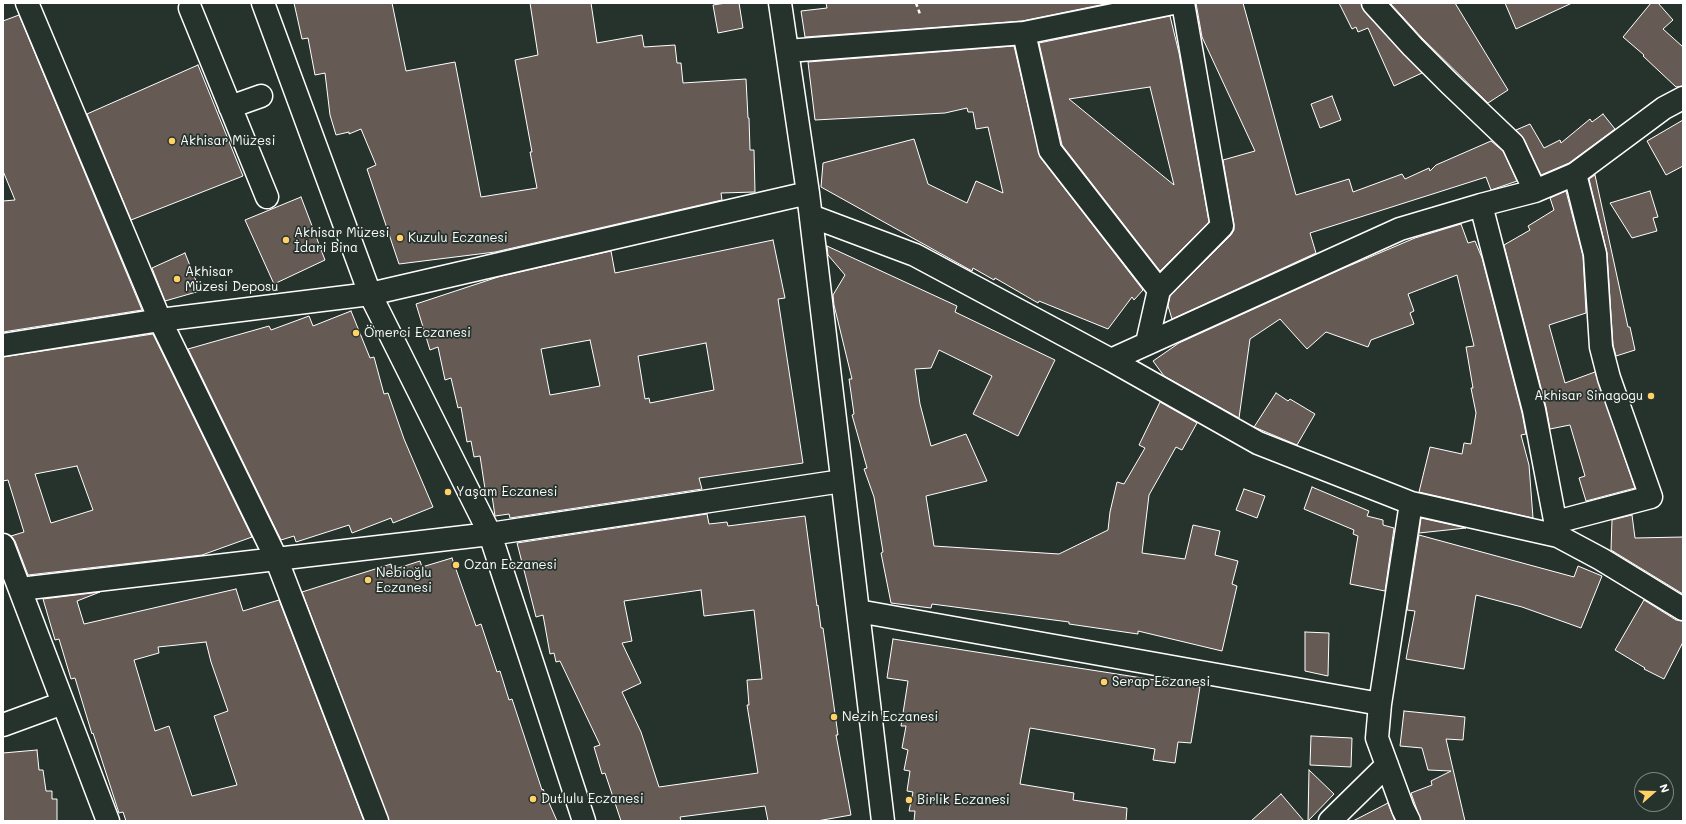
<!DOCTYPE html>
<html>
<head>
<meta charset="utf-8">
<style>
  body { margin:0 }
  #map { position:relative; width:1686px; height:824px; overflow:hidden; background:#26332d; font-family:Mali,sans-serif }
  canvas { display:block }
  .frame { position:absolute; inset:0; border:4px solid #fff; pointer-events:none }
  .north { position:absolute; left:1634px; top:772px; width:40px; height:40px; box-sizing:border-box; background:#26332d; border:1px solid #7d8581; border-radius:50%; rotate:70deg; font-size:11px; font-weight:700; line-height:16px; text-align:center; color:#fff }
  .north::after { content:''; display:block; margin:auto; width:14px; height:18px; background:#ffd166; clip-path:polygon(50% 0,100% 100%,50% 72%,0 100%) }
</style>
</head>
<body>
<div id="map">
<canvas width="1686" height="824"></canvas>
<div class="frame"></div>
<div class="north">N</div>
</div>
<script>
const ctx = document.querySelector('canvas').getContext('2d');
ctx.lineJoin = 'round';
function paint(path, color) { ctx.fillStyle = color; ctx.fill(path, 'evenodd'); }
const poly = rows => new Path2D(rows.map(r => 'M' + r).join(''));
function stroke(path, color, width, dash) { ctx.strokeStyle = color; ctx.lineWidth = width; ctx.lineCap = dash ? 'butt' : 'round'; ctx.setLineDash(dash || []); ctx.stroke(path); }
function drawText(font, color, halo, rows, align = 'center') {
  ctx.font = font + ' Mali,sans-serif'; ctx.lineWidth = 3.5; ctx.setLineDash([]); ctx.textBaseline = 'middle'; ctx.strokeStyle = halo; ctx.fillStyle = color; for (const [text, x, y, turn = 0] of rows) {
    ctx.save(); ctx.translate(x, y); ctx.rotate((+turn || 0) * Math.PI / 180); ctx.textAlign = isNaN(turn) ? turn : align; if (halo) ctx.strokeText(text, 0, 0); ctx.fillText(text, 0, 0); ctx.restore();
  }
}
const building = poly([
  [294,3,392,3,406,71,455,62,481,197,537,188,530,152,532,152,515,60,538,55,530,3,591,3,597,43,642,35,644,47,675,45,677,63,681,63,683,83,746,79,748,118,749,118,750,150,754,150,755,192,721,193,722,200,495,252,399,264,367,169,376,165,361,129,349,134,349,132,336,135,330,115,325,73,315,75,308,38,302,39,294,3],
  [726,3,739,3,743,28,718,33,713,5,726,3],
  [826,3,1110,3,1022,21,805,37,801,11,827,8,826,3],
  [1196,3,1243,3,1296,195,1349,179,1353,192,1402,174,1405,179,1429,168,1430,171,1436,165,1491,141,1503,151,1517,181,1491,190,1486,177,1310,233,1316,253,1172,319,1168,306,1170,296,1231,235,1234,230,1234,224,1223,160,1255,151,1202,37,1196,3],
  [1339,3,1361,3,1364,11,1422,73,1394,86,1368,28,1358,32,1356,27,1352,29,1339,3],
  [1390,3,1455,3,1508,90,1488,103,1422,38,1390,3],
  [1505,3,1572,3,1516,29,1505,3],
  [1651,3,1658,3,1673,20,1663,29,1683,47,1683,86,1676,87,1643,56,1644,55,1623,37,1651,3],
  [19,15,142,310,3,332,3,201,15,200,3,171,3,21,19,15],
  [1170,16,1179,53,1209,222,1160,271,1062,145,1039,43,1170,16],
  [1150,87,1174,185,1069,99,1150,87],
  [1014,46,1040,157,1143,290,1134,300,1132,297,1108,329,1039,301,1038,303,995,278,994,280,973,268,972,271,821,187,823,163,914,139,928,184,967,203,976,181,1003,193,988,127,976,129,973,112,968,112,967,108,945,113,815,120,808,62,1014,46],
  [198,65,243,176,131,220,87,114,198,65],
  [1332,96,1341,120,1320,128,1311,104,1332,96],
  [1603,114,1615,129,1569,163,1541,175,1524,139,1516,130,1530,124,1544,148,1560,140,1561,143,1590,119,1592,122,1603,114],
  [1683,120,1683,166,1666,175,1647,141,1683,120],
  [1595,175,1628,327,1630,327,1635,350,1616,356,1613,345,1607,253,1589,179,1595,175],
  [1566,191,1583,256,1586,313,1549,325,1565,383,1595,372,1635,488,1586,501,1579,478,1585,476,1570,425,1550,429,1546,407,1504,245,1530,230,1528,226,1554,210,1550,198,1566,191],
  [1650,191,1658,217,1653,218,1657,231,1632,238,1610,203,1650,191],
  [301,197,325,260,274,284,245,220,301,197],
  [1461,224,1468,243,1475,241,1482,258,1522,413,1526,434,1521,435,1529,465,1533,518,1419,492,1430,447,1462,454,1464,443,1471,444,1476,413,1471,388,1473,388,1466,347,1474,346,1457,275,1408,294,1414,311,1410,313,1414,324,1371,340,1368,347,1326,332,1307,349,1280,319,1250,339,1239,418,1164,376,1153,361,1179,343,1344,268,1415,238,1461,224],
  [773,240,785,298,778,299,803,463,699,478,702,489,510,518,509,514,495,516,491,489,485,489,480,456,474,457,471,441,467,442,461,407,458,408,451,378,445,380,438,347,430,350,416,304,498,277,611,251,615,273,773,240],
  [590,340,600,386,550,395,541,349,590,340],
  [706,343,714,390,650,403,649,398,645,399,638,356,706,343],
  [827,246,957,306,955,312,1055,360,1018,436,973,414,992,376,939,350,931,368,915,369,920,404,931,446,966,434,987,481,926,496,934,546,1059,554,1108,530,1110,512,1117,482,1124,484,1145,448,1139,445,1160,402,1197,423,1182,450,1176,447,1149,495,1142,553,1185,559,1193,525,1220,531,1215,555,1238,561,1232,584,1237,586,1222,651,1138,631,1138,634,1069,624,1069,622,932,604,931,608,891,603,881,553,883,552,874,497,864,469,867,468,852,415,854,414,849,379,852,379,834,305,833,295,845,275,828,255,827,246],
  [185,253,200,291,165,301,152,268,185,253],
  [351,311,370,358,374,357,384,394,388,393,404,439,433,507,393,523,391,518,352,533,349,525,296,542,294,536,281,540,188,349,269,326,271,330,309,316,313,326,351,311],
  [153,334,252,537,202,555,28,575,15,541,11,536,24,532,8,480,3,481,3,357,153,334],
  [77,466,93,510,51,523,35,474,77,466],
  [1276,393,1288,401,1290,399,1315,414,1297,445,1254,427,1276,393],
  [1312,487,1369,511,1367,516,1383,520,1383,525,1394,528,1385,591,1350,584,1358,536,1353,534,1354,530,1304,509,1312,487],
  [1244,489,1265,496,1257,518,1236,510,1244,489],
  [707,514,709,524,727,522,728,526,805,516,817,606,818,605,821,628,823,628,838,735,836,735,851,815,817,821,768,821,765,806,680,817,681,821,621,821,605,773,602,774,594,747,600,745,560,661,556,662,554,653,550,654,543,615,536,617,517,543,707,514],
  [701,590,704,616,754,610,762,679,747,680,749,705,747,705,758,773,659,787,641,732,622,692,641,683,622,643,632,641,624,601,701,590],
  [1632,515,1635,538,1683,537,1683,594,1611,550,1612,520,1632,515],
  [1421,518,1466,528,1419,533,1421,518],
  [1419,535,1574,577,1578,566,1602,576,1581,628,1522,607,1476,595,1464,669,1406,659,1415,611,1407,610,1419,535],
  [452,558,476,626,481,624,497,672,500,671,509,700,512,699,542,790,543,789,557,821,389,821,302,592,391,564,392,570,420,561,422,567,452,558],
  [236,589,243,611,279,600,364,821,126,821,123,812,119,813,93,733,92,734,75,678,71,679,59,639,55,640,43,599,100,592,77,601,84,624,236,589],
  [206,642,211,662,228,711,214,716,237,785,192,796,169,726,155,731,134,660,159,653,158,647,206,642],
  [1644,600,1676,620,1683,621,1683,642,1664,679,1644,669,1645,668,1615,650,1644,600],
  [1305,632,1329,633,1328,676,1305,671,1305,632],
  [893,639,1200,687,1191,743,1178,742,1175,763,1153,760,1155,749,1030,728,1020,784,1074,793,1073,800,1127,808,1126,821,914,821,915,811,909,811,913,792,907,791,910,771,904,770,908,750,902,748,906,726,901,726,908,681,887,678,893,639],
  [1404,711,1465,717,1463,740,1446,739,1465,821,1421,821,1411,793,1432,785,1431,781,1451,771,1428,770,1422,748,1400,746,1404,711],
  [1311,736,1352,738,1351,767,1310,765,1311,736],
  [37,750,39,770,43,770,46,791,52,791,52,799,57,799,57,821,3,821,3,753,37,750],
  [1309,770,1334,794,1308,821,1309,770],
  [1281,794,1304,821,1251,821,1281,794],
  [1388,803,1395,821,1353,821,1388,803]
]);
paint(building, '#665a55');
stroke(building, '#fff', 1);
const minor = poly([
  [27,3,160,320,276,558,377,821],
  [263,3,370,294,490,534,584,821],
  [780,3,808,193,883,821],
  [1373,3,1413,47,1449,83,1513,144,1535,191],
  [190,8,267,197],
  [1024,33,1050,150,1159,290],
  [787,51,1024,33,1173,3],
  [230,107,261,96],
  [1481,205,1534,410,1558,536],
  [811,216,915,255,1111,360,1258,443,1411,503,1558,536,1601,559,1683,609],
  [1147,343,1159,290,1222,226,1183,3],
  [3,345,160,320,370,294,808,193],
  [1111,360,1400,229,1481,205,1535,191,1575,174,1664,108,1683,98],
  [1556,522,1651,497,1609,378,1601,347,1595,254,1575,174],
  [3,545,108,821],
  [20,589,490,534,842,481],
  [858,611,1380,704],
  [3,725,63,703],
  [1330,821,1387,765],
  [1409,821,1403,809,1377,738,1380,704,1411,503]
]);
stroke(minor, '#fff', 25);
stroke(poly([
  [916,3,920,14]
]), '#fff', 2.5, [4, 3]);
stroke(minor, '#26332d', 22);
for (const [x, y, r, color] of [
  [172,141,4,"#ffd166"],
  [400,238,4,"#ffd166"],
  [286,240,4,"#ffd166"],
  [177,279,4,"#ffd166"],
  [356,333,4,"#ffd166"],
  [1651,396,4,"#ffd166"],
  [448,492,4,"#ffd166"],
  [456,565,4,"#ffd166"],
  [368,580,4,"#ffd166"],
  [1104,682,4,"#ffd166"],
  [834,717,4,"#ffd166"],
  [533,799,4,"#ffd166"],
  [909,800,4,"#ffd166"]
]) { const dot = new Path2D(); dot.arc(x, y, r, 0, 2 * Math.PI); ctx.fillStyle = color; ctx.fill(dot); stroke(dot, '#26332d', 1.5); }
drawText('13px', '#fff', '#26332d', [
  ["Akhisar Müzesi",180,141],
  ["Akhisar Müzesi",294,233],
  ["İdari Bina",294,248],
  ["Kuzulu Eczanesi",408,238],
  ["Akhisar",185,272],
  ["Müzesi Deposu",185,287],
  ["Ömerci Eczanesi",364,333],
  ["Akhisar Sinagogu",1643,396,"right"],
  ["Yaşam Eczanesi",456,492],
  ["Ozan Eczanesi",464,565],
  ["Nebioğlu",376,573],
  ["Eczanesi",376,588],
  ["Serap Eczanesi",1112,682],
  ["Nezih Eczanesi",842,717],
  ["Dutlulu Eczanesi",541,799],
  ["Birlik Eczanesi",917,800]
], 'left');
</script>
</body>
</html>
